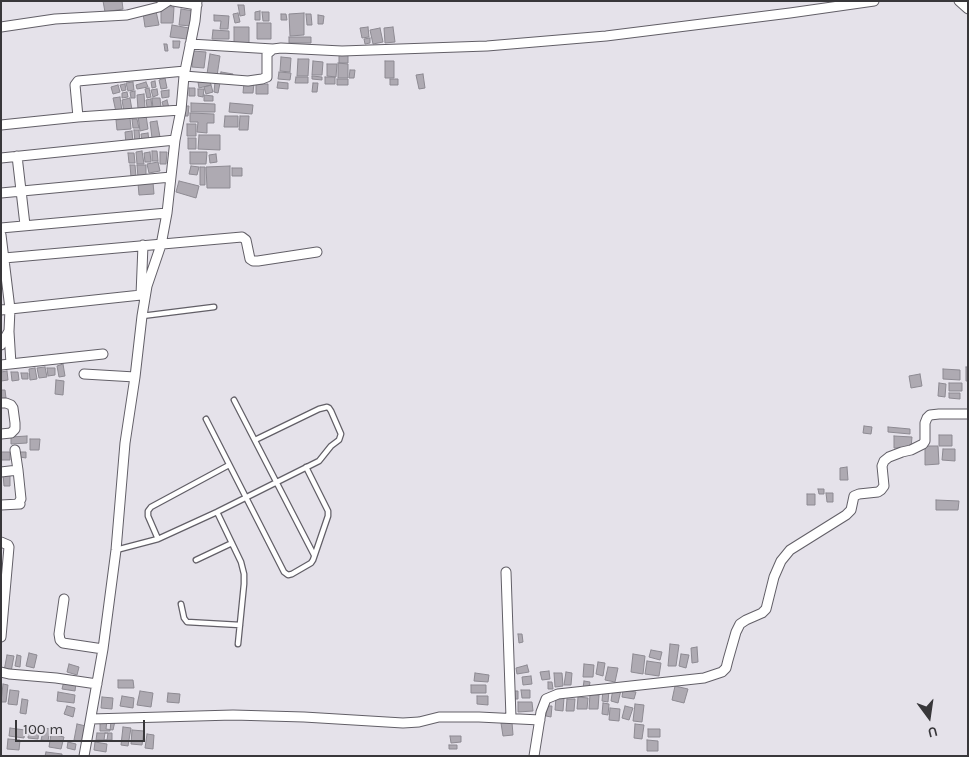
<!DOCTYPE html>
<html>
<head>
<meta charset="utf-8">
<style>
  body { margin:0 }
  #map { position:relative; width:969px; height:757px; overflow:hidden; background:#e5e2ea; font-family:Karla,sans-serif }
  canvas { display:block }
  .frame { position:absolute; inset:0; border:2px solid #38373a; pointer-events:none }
  .north { position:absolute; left:904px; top:692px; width:50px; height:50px; -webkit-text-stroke:4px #e5e2ea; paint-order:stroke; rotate:166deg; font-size:14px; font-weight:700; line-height:20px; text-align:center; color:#38373a }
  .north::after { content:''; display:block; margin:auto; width:18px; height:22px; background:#38373a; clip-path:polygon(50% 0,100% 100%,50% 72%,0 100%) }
  .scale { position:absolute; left:15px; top:720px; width:130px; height:22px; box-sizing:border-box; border:2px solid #38373a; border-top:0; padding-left:6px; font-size:15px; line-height:18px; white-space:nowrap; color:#38373a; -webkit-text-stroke:4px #e5e2ea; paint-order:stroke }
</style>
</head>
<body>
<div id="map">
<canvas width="969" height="757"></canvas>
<div class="frame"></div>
<div class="north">U</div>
<div class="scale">100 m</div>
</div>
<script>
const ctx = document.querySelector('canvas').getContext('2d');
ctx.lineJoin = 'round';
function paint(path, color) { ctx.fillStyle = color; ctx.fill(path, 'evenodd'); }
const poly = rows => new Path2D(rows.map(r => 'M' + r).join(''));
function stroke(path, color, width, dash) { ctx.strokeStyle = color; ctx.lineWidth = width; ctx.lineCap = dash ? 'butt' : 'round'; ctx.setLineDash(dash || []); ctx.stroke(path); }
const building = poly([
  [103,1,122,1,123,9,105,12,103,1],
  [238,5,244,5,245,15,240,16,238,5],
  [161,6,174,7,173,23,161,23,161,6],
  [181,9,194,11,192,26,179,25,181,9],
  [156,11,159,25,145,27,143,13,156,11],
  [260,11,260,20,255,20,255,12,260,11],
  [262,12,269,12,269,21,263,21,262,12],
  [238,13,240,22,235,23,233,14,238,13],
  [304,13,304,35,290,36,289,14,304,13],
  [281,14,286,14,287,20,281,20,281,14],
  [306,14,311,14,312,25,307,25,306,14],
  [214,15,229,16,228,29,220,29,221,21,214,21,214,15],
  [318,15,324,16,323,24,318,24,318,15],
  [257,23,271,23,271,39,257,39,257,23],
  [172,25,189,28,187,39,170,37,172,25],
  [234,27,249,27,249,44,234,44,234,27],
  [368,27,369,37,362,38,360,28,368,27],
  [393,27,395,42,385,43,384,28,393,27],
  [380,28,383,42,373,44,370,30,380,28],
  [213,30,229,31,229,39,212,39,213,30],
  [289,37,311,37,311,43,289,43,289,37],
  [370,38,370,43,365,44,364,39,370,38],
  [173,41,180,41,179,48,173,48,173,41],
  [164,44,167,44,168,51,165,51,164,44],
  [193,51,206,52,204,68,192,67,193,51],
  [210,54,220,56,217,76,207,74,210,54],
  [339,55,348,55,348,63,339,63,339,55],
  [281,57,291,58,290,72,280,71,281,57],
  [298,59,309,59,308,76,297,76,298,59],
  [313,61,323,62,322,75,312,75,313,61],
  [385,61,394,61,394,78,385,78,385,61],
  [338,63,348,64,348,78,338,78,338,63],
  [327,64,337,64,336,77,327,76,327,64],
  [350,70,355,70,354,78,349,78,350,70],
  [221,72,233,74,232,79,220,76,221,72],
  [279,72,291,73,290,80,278,79,279,72],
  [423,74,425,88,419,89,416,75,423,74],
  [312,76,322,77,322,80,312,79,312,76],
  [296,77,308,77,308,83,295,83,296,77],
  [325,77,335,77,335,84,325,84,325,77],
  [165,78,167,88,161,89,159,80,165,78],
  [209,79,211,85,199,88,198,82,209,79],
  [337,79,348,79,348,85,337,85,337,79],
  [390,79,398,79,398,85,390,85,390,79],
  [155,81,156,87,152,88,151,82,155,81],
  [133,82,134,90,128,91,126,83,133,82],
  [146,82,148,87,137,89,136,85,146,82],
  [215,82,220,83,218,93,214,92,215,82],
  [244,82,254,83,253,93,243,93,244,82],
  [278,82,288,83,288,89,277,88,278,82],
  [313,83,318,83,317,92,312,92,313,83],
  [125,84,126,90,122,91,120,85,125,84],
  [256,84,268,84,268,94,256,94,256,84],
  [118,85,120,92,113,94,111,87,118,85],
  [211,85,213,92,206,94,204,87,211,85],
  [149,88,151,97,147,98,145,89,149,88],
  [189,88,195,88,195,96,189,96,189,88],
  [157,89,158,95,153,97,151,90,157,89],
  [198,89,204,89,203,97,198,96,198,89],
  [169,90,169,97,162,98,161,91,169,90],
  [135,91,135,98,131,98,130,92,135,91],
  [127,92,128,97,122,98,122,93,127,92],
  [144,94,145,108,138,109,137,95,144,94],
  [204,95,213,96,213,101,204,101,204,95],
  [120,97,122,111,116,112,113,98,120,97],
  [130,98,132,110,124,112,122,100,130,98],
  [152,98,160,98,161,108,153,109,152,98],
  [151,99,152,107,147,107,146,100,151,99],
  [167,100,169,108,164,109,162,102,167,100],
  [191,103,215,104,215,112,191,112,191,103],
  [230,103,253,105,252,114,229,112,230,103],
  [185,106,189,106,188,116,185,116,185,106],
  [190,113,214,114,214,123,207,123,207,133,197,132,198,122,190,122,190,113],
  [146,115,148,129,140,131,138,116,146,115],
  [225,116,238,116,238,127,224,127,225,116],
  [240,116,249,116,248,130,239,130,240,116],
  [130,118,131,129,117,130,116,120,130,118],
  [132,119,137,119,139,128,133,128,132,119],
  [157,121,160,137,152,138,150,122,157,121],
  [187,124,196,124,196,136,187,136,187,124],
  [134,130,139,130,140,143,135,143,134,130],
  [132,131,133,143,126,144,125,132,132,131],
  [148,133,149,141,142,142,141,134,148,133],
  [199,135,220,135,220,150,198,149,199,135],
  [188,138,196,138,196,149,188,149,188,138],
  [142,151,144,164,137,164,136,152,142,151],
  [152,151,157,151,158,161,152,161,152,151],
  [150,152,151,162,145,162,144,153,150,152],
  [160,152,167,152,166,164,160,164,160,152],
  [190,152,207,152,206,164,190,164,190,152],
  [128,153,134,153,135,163,129,163,128,153],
  [216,154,217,162,210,163,209,155,216,154],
  [158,162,160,171,149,173,147,164,158,162],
  [130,165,135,165,136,177,131,177,130,165],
  [137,165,146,165,146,177,138,177,137,165],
  [191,166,199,167,197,175,189,174,191,166],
  [230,166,230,188,207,188,206,167,230,166],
  [200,167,205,167,205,185,200,185,200,167],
  [232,168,242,168,242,176,232,176,232,168],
  [179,181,199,186,196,198,176,192,179,181],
  [153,182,154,194,139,195,138,183,153,182],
  [63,364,65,376,59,377,57,366,63,364],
  [45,367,47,377,39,378,37,368,45,367],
  [966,367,968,367,968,381,966,381,966,367],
  [35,368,37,379,30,380,29,369,35,368],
  [47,368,55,368,55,375,48,376,47,368],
  [943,369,960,370,960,380,943,379,943,369],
  [7,371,8,380,1,381,1,372,7,371],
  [11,372,18,372,19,380,12,381,11,372],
  [21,373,28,373,28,379,22,379,21,373],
  [920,374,922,386,911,388,909,376,920,374],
  [56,380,64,381,63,395,55,394,56,380],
  [939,383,946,384,945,397,938,396,939,383],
  [949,383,962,383,962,391,949,391,949,383],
  [1,390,5,390,6,398,1,399,1,390],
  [949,393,960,393,960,399,949,398,949,393],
  [864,426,872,427,871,434,863,433,864,426],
  [888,427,910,429,910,434,888,432,888,427],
  [939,435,952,435,952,446,939,446,939,435],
  [27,436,27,443,11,444,11,437,27,436],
  [894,436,912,437,911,448,894,448,894,436],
  [30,439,40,439,39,450,30,450,30,439],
  [925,446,938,446,939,464,925,465,925,446],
  [943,449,955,449,955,461,942,460,943,449],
  [1,452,10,452,10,460,1,460,1,452],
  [20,452,26,452,26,458,20,457,20,452],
  [847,467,848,480,840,480,840,468,847,467],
  [10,473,10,486,4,486,3,474,10,473],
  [818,489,824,489,824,494,819,494,818,489],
  [826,493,833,493,833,502,827,502,826,493],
  [807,494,815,494,815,505,807,505,807,494],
  [936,500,959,501,958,510,936,510,936,500],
  [518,634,522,634,523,642,519,643,518,634],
  [670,644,679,645,676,666,668,666,670,644],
  [697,647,698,662,692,663,691,648,697,647],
  [651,650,662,652,660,660,649,657,651,650],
  [29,653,37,655,34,668,26,666,29,653],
  [633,654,645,656,643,674,631,672,633,654],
  [681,654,689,655,686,668,679,666,681,654],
  [7,655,14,656,11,672,4,671,7,655],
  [17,655,21,656,20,667,15,666,17,655],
  [647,661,661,663,659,676,645,674,647,661],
  [598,662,605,663,603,676,596,674,598,662],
  [69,664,79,667,77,675,67,672,69,664],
  [584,664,594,665,593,677,583,677,584,664],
  [527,665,529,672,517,674,516,668,527,665],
  [608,667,618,668,615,682,605,680,608,667],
  [549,671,550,679,542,680,540,672,549,671],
  [566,672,572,673,571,685,564,685,566,672],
  [475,673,489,675,488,682,474,681,475,673],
  [554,673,562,673,563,686,555,687,554,673],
  [531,676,532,684,523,685,522,677,531,676],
  [118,680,133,680,134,688,118,688,118,680],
  [64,681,76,683,75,691,62,689,64,681],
  [584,681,590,682,589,689,583,688,584,681],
  [548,682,552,682,553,689,548,689,548,682],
  [3,684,8,685,6,702,1,702,3,684],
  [471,685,486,685,486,693,471,693,471,685],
  [675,686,688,689,684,703,672,700,675,686],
  [613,688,621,690,618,703,611,701,613,688],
  [10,690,19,691,17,705,8,704,10,690],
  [521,690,530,690,530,698,522,698,521,690],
  [603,690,609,690,608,702,602,701,603,690],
  [623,690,636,692,634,699,622,697,623,690],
  [140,691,153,693,151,707,137,705,140,691],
  [513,691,518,691,518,699,513,699,513,691],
  [58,692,75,695,74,703,57,701,58,692],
  [168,693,180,694,179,703,167,702,168,693],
  [590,694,599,695,598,709,589,709,590,694],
  [122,696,134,698,133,708,120,706,122,696],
  [477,696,488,696,488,705,477,704,477,696],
  [102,697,113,698,112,709,101,708,102,697],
  [556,697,564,698,563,711,555,710,556,697],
  [578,697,588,698,587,709,577,709,578,697],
  [22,699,28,700,26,714,20,713,22,699],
  [567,699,575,699,574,711,566,711,567,699],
  [518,702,532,702,533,711,518,712,518,702],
  [603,703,609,704,608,715,602,714,603,703],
  [635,704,644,705,642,722,633,721,635,704],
  [67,706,75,708,73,717,64,714,67,706],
  [547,706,552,706,551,717,546,716,547,706],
  [625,706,633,708,629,720,622,718,625,706],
  [610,708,620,709,619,721,609,720,610,708],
  [100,720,111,721,110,731,100,731,100,720],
  [107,720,115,721,113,730,106,729,107,720],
  [512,722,513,735,503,736,501,723,512,722],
  [77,724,86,726,82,742,74,740,77,724],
  [635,724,644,725,642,739,634,738,635,724],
  [123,727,131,728,128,746,121,745,123,727],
  [10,728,25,730,24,738,9,736,10,728],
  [44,728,50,729,48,741,41,740,44,728],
  [29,729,39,731,38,739,28,738,29,729],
  [648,729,660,729,660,737,648,737,648,729],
  [132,730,144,731,142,745,131,744,132,730],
  [97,733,108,733,107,740,96,740,97,733],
  [105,733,112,733,112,740,104,740,105,733],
  [51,734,64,737,61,749,49,747,51,734],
  [147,734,154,735,153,749,145,748,147,734],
  [450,736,461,736,461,742,451,743,450,736],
  [8,739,20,740,19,750,7,749,8,739],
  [647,740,658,741,658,751,647,751,647,740],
  [68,742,76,744,75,750,67,748,68,742],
  [95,742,107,744,106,752,94,750,95,742],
  [449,745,457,745,457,749,449,749,449,745],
  [46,752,62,754,62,756,45,756,46,752]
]);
paint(building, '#aeaab2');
stroke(building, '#8d8a92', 1);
const service = poly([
  [142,316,214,307],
  [234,400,314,555],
  [206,419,284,572,288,575,292,574,311,563,313,560,328,516,328,511,306,467],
  [217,512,241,562,244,574,244,584,238,644],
  [158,539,148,516,148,511,151,507,229,465],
  [116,550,158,539,217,512,319,461,331,446,339,440,341,434,331,411,329,408,327,407,319,409,255,440],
  [196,560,232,543],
  [181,604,184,618,187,622,240,625]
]);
const minor = poly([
  [173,1,197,5],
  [959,1,968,9],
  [1,27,55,19,127,15,159,7,168,1],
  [190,44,273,49],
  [184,76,248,81,262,79,267,77,267,54,273,49,281,48,342,51,487,46,606,36,790,13,874,1],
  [78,117,75,85,78,81,185,71],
  [1,125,78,117,181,110],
  [17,156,25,225],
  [1,158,175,140],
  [1,193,171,177],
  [1,228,167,213],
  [1,235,10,309,9,331,1,345],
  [4,258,242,237,246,240,250,259,253,261,258,261,317,252],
  [141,295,143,245],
  [1,310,141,295,145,297],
  [9,332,11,364],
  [1,365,103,354],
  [84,374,135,377],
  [1,403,6,403,11,405,13,408,15,423,15,429,11,433,1,434],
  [15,450,18,470],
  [1,472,18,470,21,499,19,502,20,504,1,505],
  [1,542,8,545,9,547,1,637],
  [506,572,511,718],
  [64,599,59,634,60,640,63,643,103,649],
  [1,672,9,674,56,678,97,684],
  [91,719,233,715,304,717,403,723,419,722,439,717,479,717,540,720],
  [84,756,103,649,116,550,125,443,135,377,142,316,147,286,161,245,167,213,175,140,181,110,184,76,195,21,197,1],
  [534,756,541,712,546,699,558,694,704,678,722,672,726,668,728,660,736,632,740,624,746,620,762,613,766,609,774,577,781,561,790,550,846,515,851,510,854,496,859,494,878,492,881,490,884,486,882,466,884,461,889,457,902,452,911,450,923,444,925,441,925,423,927,418,930,415,939,414,968,414]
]);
stroke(service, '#625f67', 7);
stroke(minor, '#625f67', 11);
stroke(service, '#fff', 4.5);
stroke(minor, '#fff', 9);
</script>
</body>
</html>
